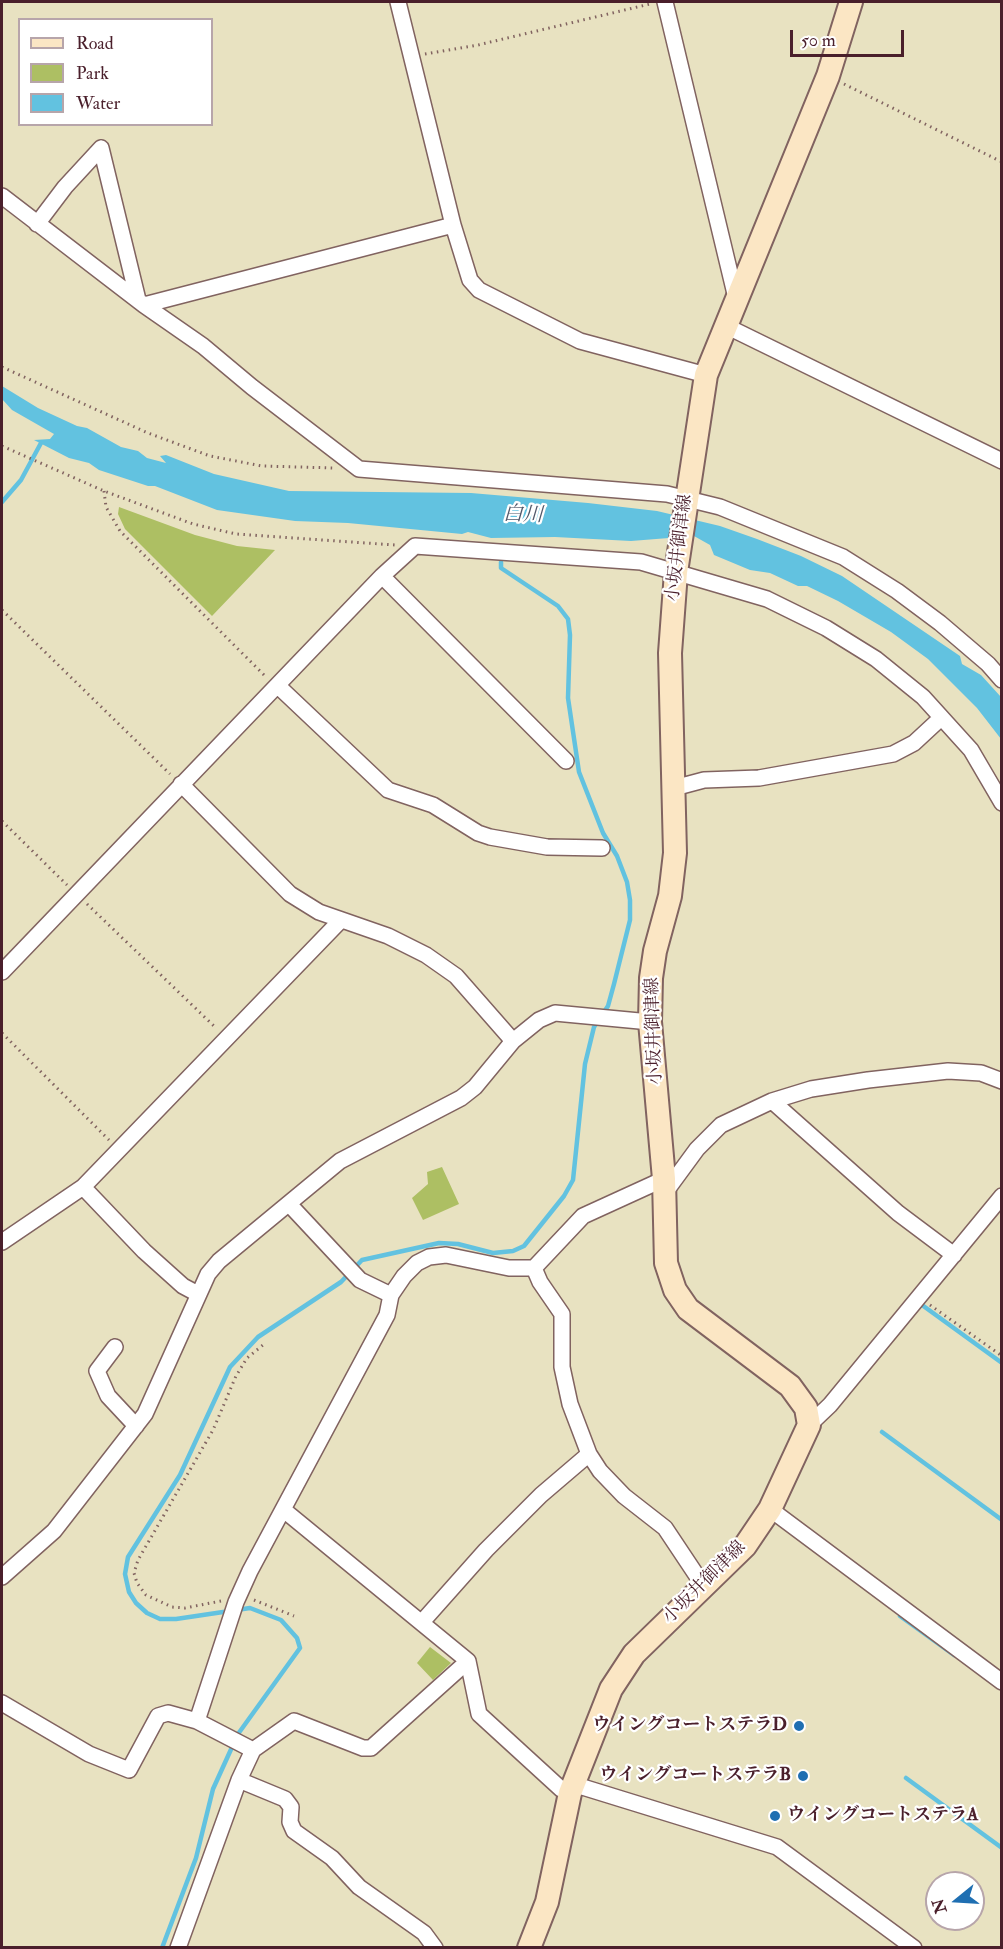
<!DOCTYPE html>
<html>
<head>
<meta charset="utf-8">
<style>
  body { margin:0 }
  #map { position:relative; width:1003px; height:1949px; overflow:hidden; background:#e8e2c1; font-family:"IM FELL Double Pica",serif }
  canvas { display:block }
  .frame { position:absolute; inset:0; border:3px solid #4a1f2b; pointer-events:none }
  .legend { position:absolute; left:18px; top:18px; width:195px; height:108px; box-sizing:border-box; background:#fff; border:2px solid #b7a5aa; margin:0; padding:8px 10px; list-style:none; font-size:18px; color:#4a1f2b }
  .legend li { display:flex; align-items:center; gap:12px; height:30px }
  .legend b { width:30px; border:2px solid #b7a5aa }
  .north { position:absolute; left:925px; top:1871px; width:60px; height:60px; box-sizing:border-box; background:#fff; border:2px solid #b7a5aa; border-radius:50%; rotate:252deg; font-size:16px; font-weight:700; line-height:24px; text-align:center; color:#4a1f2b }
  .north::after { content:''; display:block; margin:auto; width:21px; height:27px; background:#1f6fb2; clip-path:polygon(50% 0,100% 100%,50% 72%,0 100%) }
  .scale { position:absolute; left:790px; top:30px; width:114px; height:27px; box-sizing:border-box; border:3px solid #4a1f2b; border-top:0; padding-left:8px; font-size:18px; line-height:21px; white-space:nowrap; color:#4a1f2b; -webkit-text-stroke:4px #fff; paint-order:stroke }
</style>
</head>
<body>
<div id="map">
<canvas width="1003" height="1949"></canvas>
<div class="frame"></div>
<ul class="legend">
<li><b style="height:8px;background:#fbe6c4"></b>Road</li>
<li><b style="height:16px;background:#adbf63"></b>Park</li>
<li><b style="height:16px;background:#62c2e0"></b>Water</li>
</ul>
<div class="north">N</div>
<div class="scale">50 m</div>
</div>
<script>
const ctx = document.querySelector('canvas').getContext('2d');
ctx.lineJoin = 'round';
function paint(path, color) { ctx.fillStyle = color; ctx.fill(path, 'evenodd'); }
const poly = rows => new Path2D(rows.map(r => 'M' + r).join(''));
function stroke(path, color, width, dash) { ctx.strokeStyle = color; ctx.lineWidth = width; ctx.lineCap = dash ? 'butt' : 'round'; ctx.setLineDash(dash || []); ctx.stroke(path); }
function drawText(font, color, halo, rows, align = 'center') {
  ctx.font = font + ' "IM FELL Double Pica","Noto Serif JP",serif'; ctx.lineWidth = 4.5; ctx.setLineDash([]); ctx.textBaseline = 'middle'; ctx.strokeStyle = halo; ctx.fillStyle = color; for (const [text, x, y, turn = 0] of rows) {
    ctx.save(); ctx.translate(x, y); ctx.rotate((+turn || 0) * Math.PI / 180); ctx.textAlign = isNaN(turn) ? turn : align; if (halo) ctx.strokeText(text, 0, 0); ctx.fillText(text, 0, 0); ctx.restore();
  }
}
paint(poly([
  [119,507,195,535,237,546,275,550,212,616,125,529,118,514],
  [442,1167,459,1204,423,1220,412,1198,428,1184,427,1172],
  [430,1647,451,1663,433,1680,417,1663]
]), '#adbf63');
paint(poly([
  [2,386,38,408,77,426,87,428,121,447,138,451,147,458,166,463,160,456,166,455,214,474,289,491,471,493,588,503,657,511,720,526,757,539,801,556,842,576,960,656,962,664,981,675,1001,697,1001,739,977,708,928,659,891,632,838,601,807,586,798,586,770,573,750,570,714,555,710,545,694,536,631,541,555,537,491,538,468,532,462,534,348,523,295,521,217,510,155,486,148,486,99,470,89,463,69,458,34,440,50,439,54,434,12,410,2,399]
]), '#62c2e0');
stroke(poly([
  [2,502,21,480,41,443],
  [922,1305,1002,1363],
  [882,1432,1002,1520],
  [900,1616,954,1655],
  [906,1778,1002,1848],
  [162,1948,196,1858,213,1789,238,1734,300,1648,297,1638,281,1620,250,1608,176,1619,160,1619,147,1613,136,1603,129,1592,125,1574,128,1557,180,1475,230,1367,258,1337,341,1282,362,1260,439,1243,458,1244,493,1253,513,1251,524,1246,564,1196,573,1180,585,1064,594,1027,608,1006,614,984,630,920,630,900,627,882,617,856,603,833,579,772,568,698,570,635,568,619,558,606,501,568,501,562]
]), '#62c2e0', 4.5);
const minor = poly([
  [398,2,453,225,470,280,479,290,580,341,706,375],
  [665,2,736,298],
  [101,148,138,300],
  [2,196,144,305,203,346,252,387,359,469,667,494,720,507,843,557,897,591,940,623,988,664,1002,680],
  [37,224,65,187,101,148],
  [144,305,453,225],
  [724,325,1002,461],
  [382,576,566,761],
  [278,686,388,790,433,805,478,833,490,837,547,847,602,848],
  [181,784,290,894,319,912,388,936,426,955,456,976,513,1041],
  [674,788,704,780,759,778,893,754,914,743,941,718],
  [2,972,382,576,415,546,641,562,767,599,826,628,876,659,923,697,971,750,1002,803],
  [772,1101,898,1213,954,1255],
  [83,1187,144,1251,183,1286,198,1294],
  [664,1194,697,1149,721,1125,772,1101,811,1089,868,1080,948,1071,981,1073,1002,1081],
  [289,1204,360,1280,391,1295],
  [2,1242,83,1187,341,920],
  [534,1268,540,1282,562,1314,562,1367,570,1404,589,1454,600,1471,624,1496,665,1528,703,1585],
  [115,1347,97,1371,108,1396,136,1426],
  [809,1425,830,1405,1002,1196],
  [770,1509,1002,1682],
  [285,1511,468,1661,479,1714,561,1789,570,1793],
  [2,1577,54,1531,145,1414,208,1274,219,1261,340,1161,461,1098,475,1087,513,1041,539,1020,555,1013,650,1022],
  [422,1622,486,1550,541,1495,589,1454],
  [2,1703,89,1754,129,1770,158,1716,168,1713,197,1721,253,1750],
  [197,1721,236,1602,250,1571,387,1315,391,1295,404,1276,417,1263,429,1257,446,1255,509,1268,534,1268,583,1216,664,1179],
  [239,1780,285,1799,291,1807,290,1822,294,1831,332,1858,359,1887,424,1933,435,1948],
  [576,1785,777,1847,914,1948],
  [178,1948,239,1780,253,1750,294,1721,363,1748,371,1748,468,1661]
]);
const secondary = poly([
  [529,1948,547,1902,570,1793,611,1689,634,1654,745,1546,770,1509,809,1425,806,1408,790,1386,688,1309,675,1290,666,1263,664,1179,650,1022,651,978,655,951,670,896,675,853,670,653,676,572,706,375,828,76,851,2]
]);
stroke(minor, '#816360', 18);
stroke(secondary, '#816360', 26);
stroke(poly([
  [425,54,478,45,650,4],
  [844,84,1002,162],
  [2,367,148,433,210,456,262,466,334,468],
  [2,446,104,491,193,524,236,534,395,545],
  [104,491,106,507,120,531,266,677],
  [2,610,170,774],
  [2,821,67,885],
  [87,904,216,1028],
  [2,1033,109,1140],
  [930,1305,1002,1356],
  [254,1600,294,1616],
  [221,1601,185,1608,172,1607,146,1595,137,1583,134,1573,138,1560,213,1430,236,1376,247,1358,263,1345]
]), '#816360', 3, [1.5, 4.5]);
stroke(minor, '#fff', 15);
stroke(secondary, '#fbe6c4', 22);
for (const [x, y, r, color] of [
  [799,1726,6,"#1f6fb2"],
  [803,1776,6,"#1f6fb2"],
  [775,1816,6,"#1f6fb2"]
]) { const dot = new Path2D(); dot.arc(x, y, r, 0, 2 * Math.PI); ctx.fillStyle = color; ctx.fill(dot); stroke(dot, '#fff', 2); }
drawText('18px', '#4a1f2b', '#fff', [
  ["小坂井御津線",680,548,-83],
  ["小坂井御津線",655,1031,-92],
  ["小坂井御津線",705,1583,-45]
]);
drawText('bold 18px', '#4a1f2b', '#fff', [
  ["ウイングコートステラD",787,1726],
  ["ウイングコートステラB",791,1776],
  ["ウイングコートステラA",787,1816,"left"]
], 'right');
drawText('italic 20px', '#52586a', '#fff', [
  ["白川",523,516,2]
]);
</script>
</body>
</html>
